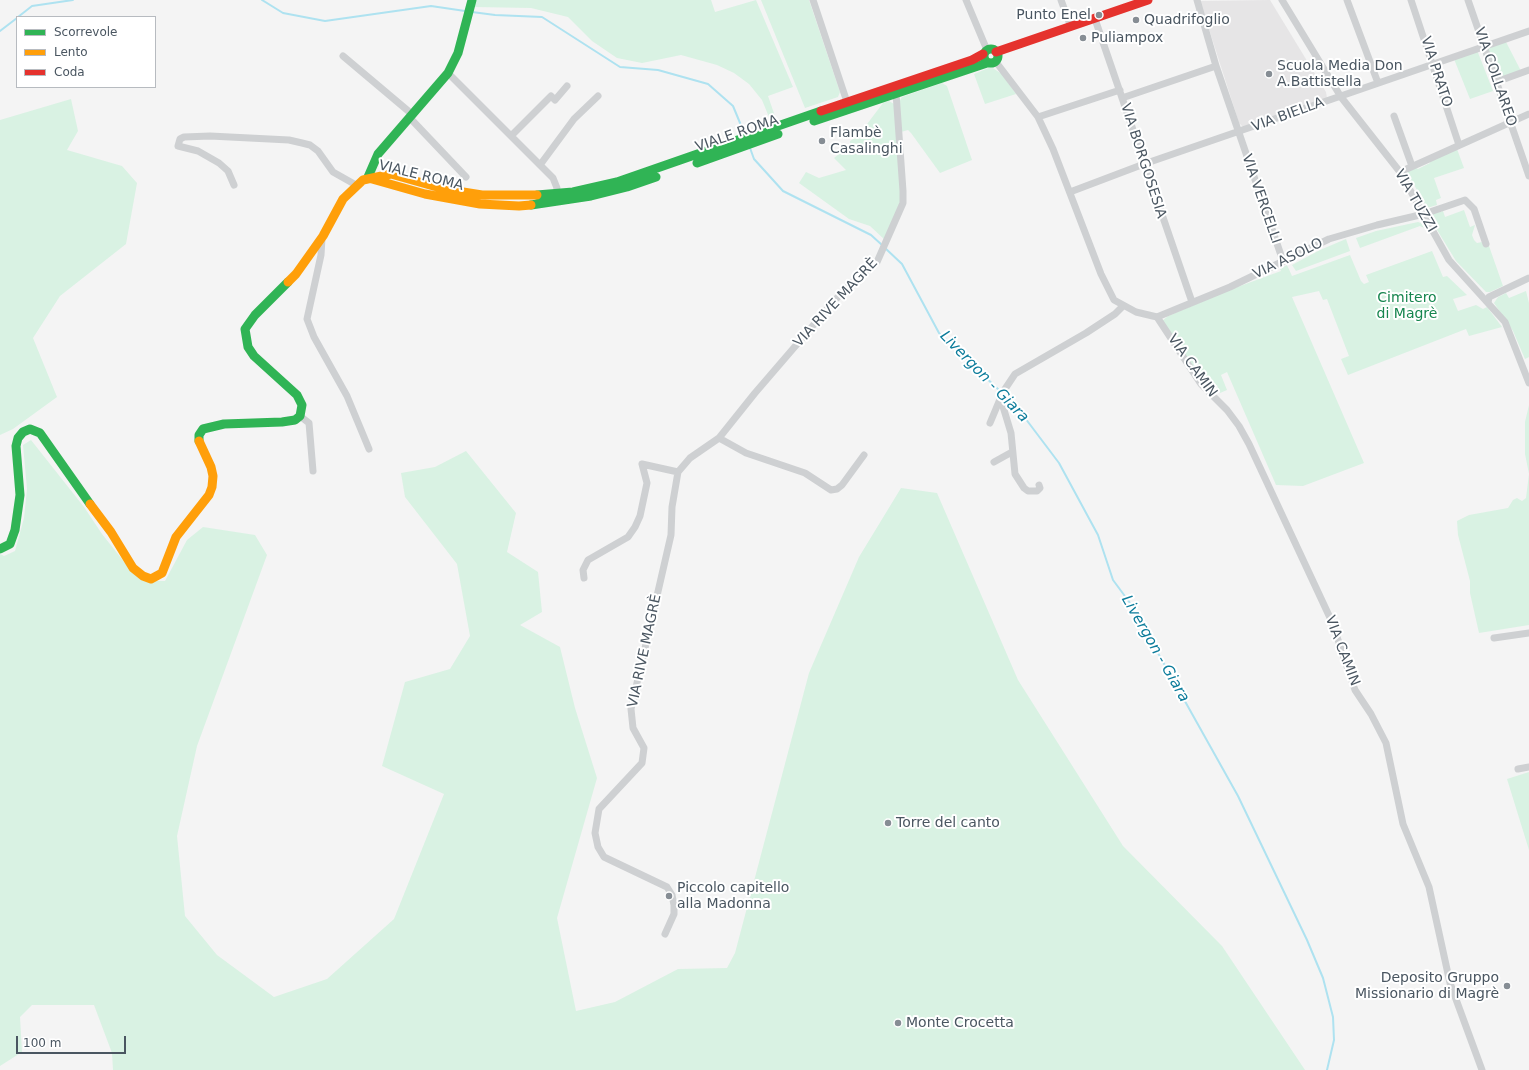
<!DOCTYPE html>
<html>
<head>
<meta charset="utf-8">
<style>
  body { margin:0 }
  #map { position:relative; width:1529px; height:1070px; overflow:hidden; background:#f4f4f4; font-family:"DejaVu Sans",sans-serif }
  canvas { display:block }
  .legend { position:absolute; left:16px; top:16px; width:140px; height:72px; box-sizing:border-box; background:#fff; border:1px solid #b7bbc0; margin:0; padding:5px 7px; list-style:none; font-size:12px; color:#4a5661 }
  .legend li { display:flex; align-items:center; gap:8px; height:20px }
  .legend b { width:20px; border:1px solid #b7bbc0 }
  .scale { position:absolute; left:16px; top:1036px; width:110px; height:18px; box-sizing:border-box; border:2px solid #4a5661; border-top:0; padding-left:5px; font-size:12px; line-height:14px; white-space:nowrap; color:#4a5661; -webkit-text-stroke:3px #fff; paint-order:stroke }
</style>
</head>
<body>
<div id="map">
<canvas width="1529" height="1070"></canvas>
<ul class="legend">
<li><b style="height:5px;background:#30b455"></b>Scorrevole</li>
<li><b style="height:5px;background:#ff9f0a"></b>Lento</li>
<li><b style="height:5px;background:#e5322d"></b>Coda</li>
</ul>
<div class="scale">100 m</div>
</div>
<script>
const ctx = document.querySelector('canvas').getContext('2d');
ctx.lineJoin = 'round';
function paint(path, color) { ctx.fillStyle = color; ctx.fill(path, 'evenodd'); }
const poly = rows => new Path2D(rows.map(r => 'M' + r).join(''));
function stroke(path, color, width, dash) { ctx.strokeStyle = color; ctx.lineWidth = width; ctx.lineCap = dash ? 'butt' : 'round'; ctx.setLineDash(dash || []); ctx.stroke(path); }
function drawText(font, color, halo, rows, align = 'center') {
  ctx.font = font + ' "DejaVu Sans",sans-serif'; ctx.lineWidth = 4; ctx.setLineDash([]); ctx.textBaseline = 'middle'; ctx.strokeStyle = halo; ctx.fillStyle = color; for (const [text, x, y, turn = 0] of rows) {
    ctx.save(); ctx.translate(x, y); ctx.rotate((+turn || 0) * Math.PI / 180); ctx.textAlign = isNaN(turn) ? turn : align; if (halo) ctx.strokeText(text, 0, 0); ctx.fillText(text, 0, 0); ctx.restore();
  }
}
paint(poly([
  [1270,0,1326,92,1327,98,1243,127,1239,123,1200,1]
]), '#e6e5e6');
paint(poly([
  [476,0,711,0,715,12,756,0,793,87,768,96,776,119,771,122,762,100,749,84,734,73,717,65,681,55,642,63,617,58,592,41,568,17,531,8,474,7],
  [761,0,809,0,840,92,838,97,805,108],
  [1505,40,1521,71,1493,80,1481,48],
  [1477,50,1493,91,1470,99,1454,59],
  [991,67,1002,74,1016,94,985,104,974,74],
  [942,83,947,86,972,160,940,173,911,133,908,130,901,132,899,102,902,97],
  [71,99,78,131,67,150,122,166,137,183,126,244,60,296,33,338,57,397,13,429,0,435,0,120],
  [889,101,894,104,900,167,900,202,885,240,870,226,849,219,799,183,806,172,819,178,846,170,834,158,850,145,850,141,858,136,883,103],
  [1457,149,1464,168,1434,178,1441,198,1436,200,1437,205,1427,208,1407,172,1415,167,1418,169,1430,163,1429,161],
  [1464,210,1470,227,1475,225,1472,235,1474,240,1477,243,1482,242,1484,247,1489,246,1503,286,1490,292,1486,292,1456,261,1431,220,1433,214,1443,211,1445,217],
  [1418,222,1421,223,1424,228,1420,226,1360,248,1356,238,1376,231],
  [1346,239,1350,251,1296,271,1292,265,1320,250],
  [1432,251,1443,277,1447,276,1467,295,1453,299,1458,311,1476,305,1483,309,1487,307,1502,327,1469,336,1466,329,1348,375,1341,359,1349,356,1327,299,1323,300,1319,291,1292,297,1364,463,1303,486,1276,485,1227,372,1221,375,1227,390,1220,393,1217,385,1209,388,1206,386,1162,321,1168,316,1232,289,1281,271,1280,269,1287,265,1292,276,1350,255,1361,281,1364,284,1369,282,1366,275],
  [1526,291,1529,303,1529,357,1525,359,1513,331,1494,303,1498,297,1506,293,1509,298],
  [1529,405,1529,625,1479,633,1470,593,1470,581,1458,535,1457,521,1469,515,1508,508,1513,500,1517,498,1522,501,1526,498,1529,474,1525,454,1525,422],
  [31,440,84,507,102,534,129,568,145,581,165,581,187,540,203,527,255,535,267,555,197,746,177,836,185,916,217,955,274,997,327,979,394,919,444,794,382,766,405,682,450,669,470,636,457,564,405,497,401,473,435,467,466,451,516,513,507,552,538,572,542,612,520,625,560,647,575,708,597,778,557,918,576,1011,615,1002,678,969,727,968,735,953,809,673,859,557,901,488,937,493,1018,680,1123,846,1222,946,1305,1070,113,1070,112,1053,94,1005,32,1005,20,1017,22,1052,0,1066,0,554,4,556,15,551,24,518,27,489,23,445],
  [1529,772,1529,850,1507,779]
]), '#d9f2e3');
stroke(poly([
  [262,0,283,13,325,21,431,6,465,11],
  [472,12,495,15,542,17,620,67,658,70,708,84,733,106,745,135],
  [18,17,32,6,73,0],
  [0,31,17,18],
  [750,148,754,159,783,191,871,235,882,245],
  [885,248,902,264,939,333,1001,392],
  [1004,395,1016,406,1059,463,1098,535,1113,580,1130,603,1238,796,1307,940,1323,978,1333,1017,1334,1040,1327,1070]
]), '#aee2f0', 2);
stroke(poly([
  [813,0,847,102],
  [966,0,987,50],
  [1061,0,1071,27],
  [1197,0,1216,66,1283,261],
  [1282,0,1341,97,1400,172,1449,260,1505,322,1529,383],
  [1347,0,1378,83],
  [1411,0,1459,145],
  [1468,0,1529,176],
  [1095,19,1192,302],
  [343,56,413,115],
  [996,62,1038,117,1053,149,1101,274,1114,300,1136,312,1157,317,1201,384,1227,410,1239,426,1249,444,1332,622,1355,690,1371,714,1386,743,1403,824,1429,887,1450,983,1482,1070],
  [448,73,553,178,557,188,556,194],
  [1496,82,1529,70],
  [1122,98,1216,66],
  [1394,116,1412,166],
  [1038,117,1120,90],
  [410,118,466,177],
  [511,136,551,96,555,100,567,86],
  [540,165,574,119,598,96],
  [1400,172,1529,114],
  [234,185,228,171,219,163,198,151,178,146,180,139,184,137,210,136,289,140,302,143,310,145,318,151,333,172,356,185],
  [1070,192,1144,164,1529,31],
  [322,238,321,255,307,319,314,337,347,396,369,449],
  [1488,303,1489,297,1529,278],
  [1157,317,1230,287,1329,239,1377,225,1424,214,1465,200,1474,209,1486,244],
  [1001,400,1011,433,1015,474,1024,488,1028,491,1037,491,1040,488,1039,485],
  [300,416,309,423,313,471],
  [990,423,1003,392,1015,374,1086,333,1115,314,1123,306],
  [719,438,746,453,805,473,831,490,837,489,842,485,864,455],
  [994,462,1012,452],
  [584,578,583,570,588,560,628,537,635,527,640,516,647,483,642,464,678,472],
  [1494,638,1529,633],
  [1518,769,1529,767],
  [665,934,674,914,674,905,672,895,667,887,604,857,598,847,595,833,599,809,642,763,644,748,633,728,631,709,671,535,672,507,678,472,690,458,719,438,755,393,835,300,858,277,877,262,903,203,903,191,896,93]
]), '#ced0d2', 7);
stroke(poly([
  '984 56a7 7 0 1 1 14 0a7 7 0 1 1-14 0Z',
  [814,121,987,63],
  [697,163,778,134],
  [368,177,378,154,448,73,458,53,472,0],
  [537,195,573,192,617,182,821,111],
  [531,205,591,196,627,187,656,177],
  [199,441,199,435,203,429,224,424,282,422,295,420,300,416,302,405,297,395,254,356,248,347,245,329,255,315,288,282],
  [0,549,10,544,15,530,20,495,16,446,18,438,23,432,30,429,40,433,90,504]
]), '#30b455', 9);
stroke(poly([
  [372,179,425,194,480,204,519,206,531,205],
  [288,282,296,274,323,236,343,199,363,180,391,174,444,189,482,195,537,195],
  [90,504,111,532,133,568,143,576,151,579,162,573,176,537,209,495,212,487,213,476,211,467,199,441]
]), '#ff9f0a', 9);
stroke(poly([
  [996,52,1148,0],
  [821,111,972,60,983,54]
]), '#e5322d', 9);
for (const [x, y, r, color] of [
  [1099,15,4,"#868d94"],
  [1136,20,4,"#868d94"],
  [1083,38,4,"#868d94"],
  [1269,74,4,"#868d94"],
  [822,141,4,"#868d94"],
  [888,823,4,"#868d94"],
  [669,896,4,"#868d94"],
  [1507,986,4,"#868d94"],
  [898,1023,4,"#868d94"]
]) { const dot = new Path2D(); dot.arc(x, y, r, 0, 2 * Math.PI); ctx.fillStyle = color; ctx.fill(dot); stroke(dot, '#fff', 1.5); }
drawText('14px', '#4a5661', '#fff', [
  ["Punto Enel",1091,15,"right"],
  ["Quadrifoglio",1144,20],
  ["Puliampox",1091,38],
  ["Scuola Media Don",1277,66],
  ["A.Battistella",1277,82],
  ["Flambè",830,133],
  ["Casalinghi",830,149],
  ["Torre del canto",896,823],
  ["Piccolo capitello",677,888],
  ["alla Madonna",677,904],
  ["Deposito Gruppo",1499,978,"right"],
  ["Missionario di Magrè",1499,994,"right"],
  ["Monte Crocetta",906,1023]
], 'left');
drawText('14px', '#4a5661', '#fff', [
  ["VIA PRATO",1436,72,72],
  ["VIA COLLAREO",1495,77,71],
  ["VIA BIELLA",1288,115,-20],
  ["VIALE ROMA",737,134,-19],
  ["VIA BORGOSESIA",1143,161,72],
  ["VIALE ROMA",421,176,14],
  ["VIA VERCELLI",1261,199,71],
  ["VIA TUZZI",1415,201,60],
  ["VIA ASOLO",1288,259,-26],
  ["VIA RIVE MAGRÈ",836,303,-47],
  ["VIA CAMIN",1192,366,54],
  ["VIA RIVE MAGRÈ",645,651,-78],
  ["VIA CAMIN",1342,651,69]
]);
drawText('14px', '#17864f', '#fff', [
  ["Cimitero",1407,298],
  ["di Magrè",1407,314]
]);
drawText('italic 15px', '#0c7c9b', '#fff', [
  ["Livergon - Giara",984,377,46],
  ["Livergon - Giara",1155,649,60]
]);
</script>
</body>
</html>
